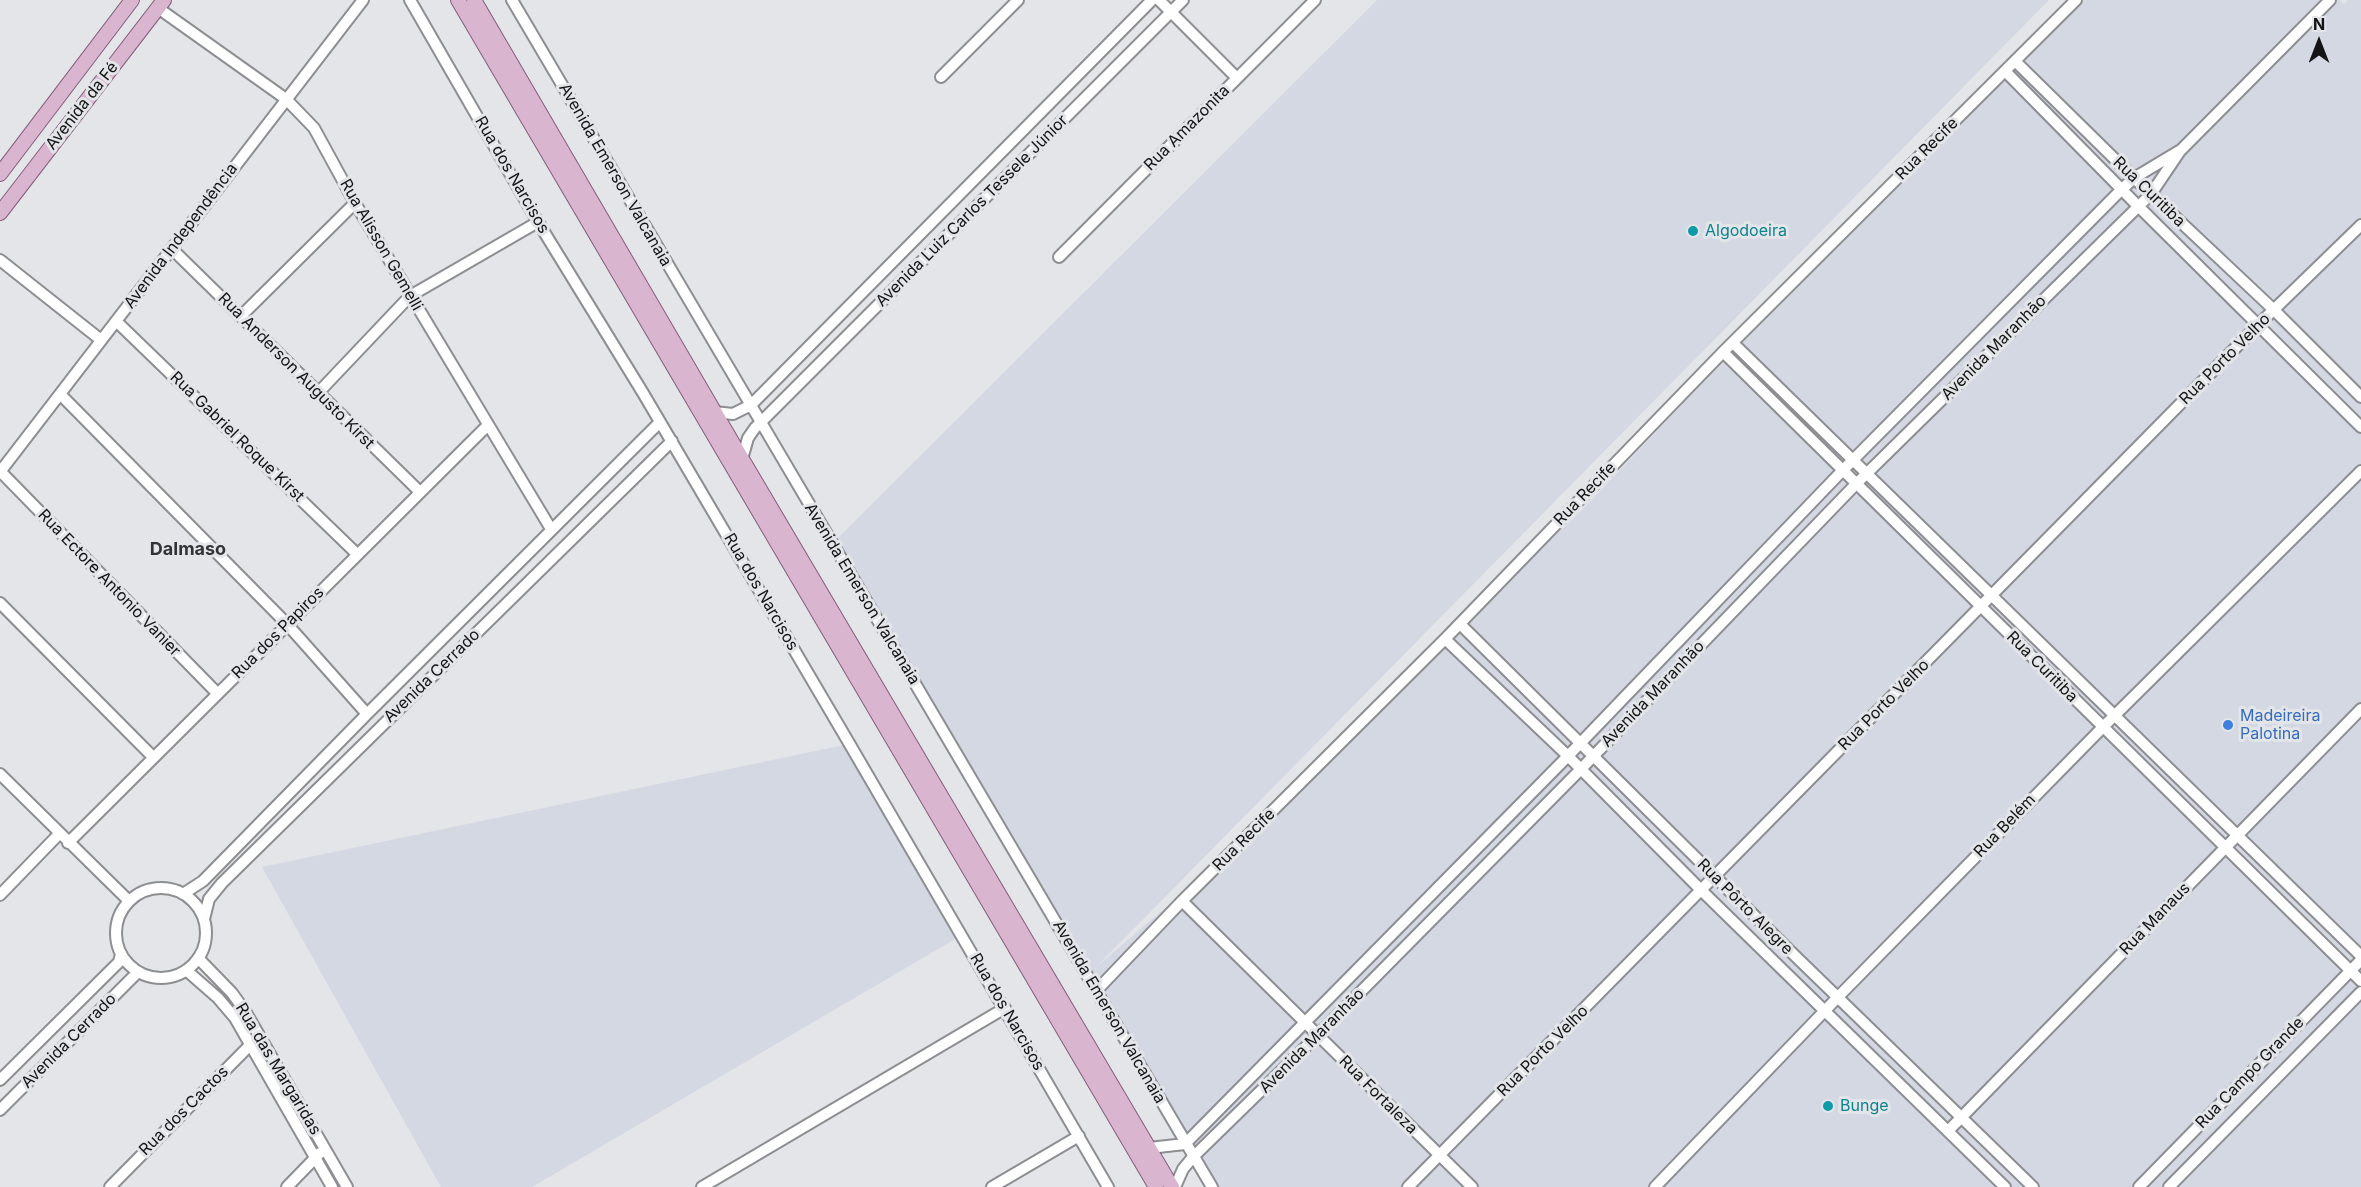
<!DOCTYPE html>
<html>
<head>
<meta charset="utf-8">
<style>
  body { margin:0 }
  #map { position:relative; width:2361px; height:1187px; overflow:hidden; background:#e3e5e9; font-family:Inter,sans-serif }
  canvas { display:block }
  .north { position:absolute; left:2289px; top:12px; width:60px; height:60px; -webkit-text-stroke:4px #e3e5e9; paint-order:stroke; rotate:0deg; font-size:16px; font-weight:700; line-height:24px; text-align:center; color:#141415 }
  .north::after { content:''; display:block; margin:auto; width:21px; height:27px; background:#141415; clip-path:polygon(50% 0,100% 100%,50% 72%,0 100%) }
</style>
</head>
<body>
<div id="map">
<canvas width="2361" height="1187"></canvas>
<div class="north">N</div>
</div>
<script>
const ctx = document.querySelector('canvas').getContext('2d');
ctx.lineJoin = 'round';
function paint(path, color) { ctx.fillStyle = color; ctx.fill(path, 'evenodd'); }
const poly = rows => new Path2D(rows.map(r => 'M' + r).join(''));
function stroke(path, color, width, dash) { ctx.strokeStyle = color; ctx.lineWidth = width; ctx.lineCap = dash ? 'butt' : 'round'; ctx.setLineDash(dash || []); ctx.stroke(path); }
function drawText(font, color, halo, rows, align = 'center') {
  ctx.font = font + ' Inter,sans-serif'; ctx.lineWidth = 6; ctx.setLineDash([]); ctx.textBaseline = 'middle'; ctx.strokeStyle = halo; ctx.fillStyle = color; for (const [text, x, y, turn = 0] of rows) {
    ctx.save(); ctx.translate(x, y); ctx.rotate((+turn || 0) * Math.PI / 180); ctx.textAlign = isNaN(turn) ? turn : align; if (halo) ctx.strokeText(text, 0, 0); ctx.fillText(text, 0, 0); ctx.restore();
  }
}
paint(poly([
  [1377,0,2049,0,1095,968,1186,890,1582,510,1726,358,2084,0,2340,0,2344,4,2348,0,2361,0,2361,1187,1217,1187,833,543],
  [844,745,957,938,532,1187,441,1187,262,867]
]), '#d4d8e3');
const minor = poly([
  [410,0,538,222,643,393,849,743,1108,1187],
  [512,0,1212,1187],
  [1159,0,1237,78],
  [158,8,286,99,314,128,355,203,551,529],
  [2015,61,2135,179,2274,310,2361,397],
  [2005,71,2138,206,2361,427],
  [941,77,1018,0],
  [172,249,420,492],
  [1059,257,1315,0],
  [0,260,101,340],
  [241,316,355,203],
  [116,321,357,554],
  [1733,343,2361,956],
  [1723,352,2361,981],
  [60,394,287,624,367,714],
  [317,394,410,296,538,222],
  [714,412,733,414,751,405,1152,0],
  [742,459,748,438,755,428,1183,0],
  [0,472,363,0],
  [1,472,217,693],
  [0,603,153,757],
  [1460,624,1788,949,2033,1187],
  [1445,639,1568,756,1701,890,2005,1187],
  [0,774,129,901],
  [68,843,488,425],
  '116 933a45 45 0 1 1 90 0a45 45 0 1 1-90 0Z',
  [183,894,203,881,367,714,660,422],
  [0,895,59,834],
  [1182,901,1472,1187],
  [204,919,209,899,222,883,672,441],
  [198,958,232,993,245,1011,347,1187],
  [186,970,218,998,235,1018,332,1187],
  [1097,990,1182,901,1445,639,1723,352,2076,0],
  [0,1080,119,962,121,954],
  [0,1110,138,972],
  [1949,1130,2361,709],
  [1185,1144,1568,756,1843,470,2121,190,2134,178,2179,151],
  [1149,1148,1185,1144],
  [110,1187,255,1040],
  [287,1187,320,1153],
  [702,1187,1005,1008],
  [992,1187,1079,1136],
  [1175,1187,1183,1169,1193,1157,1318,1035,1581,769,1856,484,2151,194,2180,151,2330,0],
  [1408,1187,2258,325,2361,225],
  [1655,1187,1838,997,2103,727,2361,471],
  [2139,1187,2361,960],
  [2169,1187,2361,992]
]);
const major = poly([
  [458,0,1156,1187],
  [474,0,742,459,1172,1187],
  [0,174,132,0],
  [0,213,164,0]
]);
stroke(minor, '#8d8e92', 14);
stroke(major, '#845d79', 16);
stroke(minor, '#fff', 10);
stroke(major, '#d9b5cf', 14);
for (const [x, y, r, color] of [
  [1693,231,6,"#0f9aa8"],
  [2228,725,6,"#3f7fe0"],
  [1828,1106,6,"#0f9aa8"]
]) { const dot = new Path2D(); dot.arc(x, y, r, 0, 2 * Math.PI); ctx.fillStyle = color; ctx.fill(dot); stroke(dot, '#e3e5e9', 2); }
drawText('16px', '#141415', '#e3e5e9', [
  ["Avenida da Fé",82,106,-52],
  ["Rua Amazonita",1187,128,-45],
  ["Rua Recife",1927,149,-45],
  ["Rua dos Narcisos",512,175,60],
  ["Avenida Emerson Valcanaia",615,175,60],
  ["Rua Curitiba",2149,192,44],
  ["Avenida Luiz Carlos Tessele Júnior",972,211,-45],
  ["Avenida Independência",181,236,-53],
  ["Rua Alisson Gemelli",381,245,60],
  ["Avenida Maranhão",1994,348,-45],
  ["Rua Porto Velho",2225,359,-45],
  ["Rua Anderson Augusto Kirst",296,371,45],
  ["Rua Gabriel Roque Kirst",237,437,44],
  ["Rua Recife",1585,494,-46],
  ["Rua Ectore Antonio Vanier",109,583,46],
  ["Rua dos Narcisos",761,592,60],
  ["Avenida Emerson Valcanaia",862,594,59],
  ["Rua dos Papiros",278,633,-45],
  ["Rua Curitiba",2042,667,45],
  ["Avenida Cerrado",432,676,-44],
  ["Avenida Maranhão",1653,694,-46],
  ["Rua Porto Velho",1884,705,-45],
  ["Rua Belém",2005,826,-46],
  ["Rua Recife",1244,840,-45],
  ["Rua Pôrto Alegre",1745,907,45],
  ["Rua Manaus",2155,919,-46],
  ["Rua dos Narcisos",1007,1012,60],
  ["Avenida Emerson Valcanaia",1109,1012,60],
  ["Avenida Cerrado",69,1041,-45],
  ["Avenida Maranhão",1312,1041,-45],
  ["Rua Porto Velho",1543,1051,-45],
  ["Rua das Margaridas",278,1069,59],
  ["Rua Campo Grande",2250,1073,-46],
  ["Rua Fortaleza",1378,1095,45],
  ["Rua dos Cactos",184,1111,-45]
]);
drawText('16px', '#0d838f', '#e3e5e9', [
  ["Algodoeira",1705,231],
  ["Bunge",1840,1106]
], 'left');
drawText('16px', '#366cbe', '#e3e5e9', [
  ["Madeireira",2240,716],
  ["Palotina",2240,734]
], 'left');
drawText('bold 18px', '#323336', '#e3e5e9', [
  ["Dalmaso",188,550]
]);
</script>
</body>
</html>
